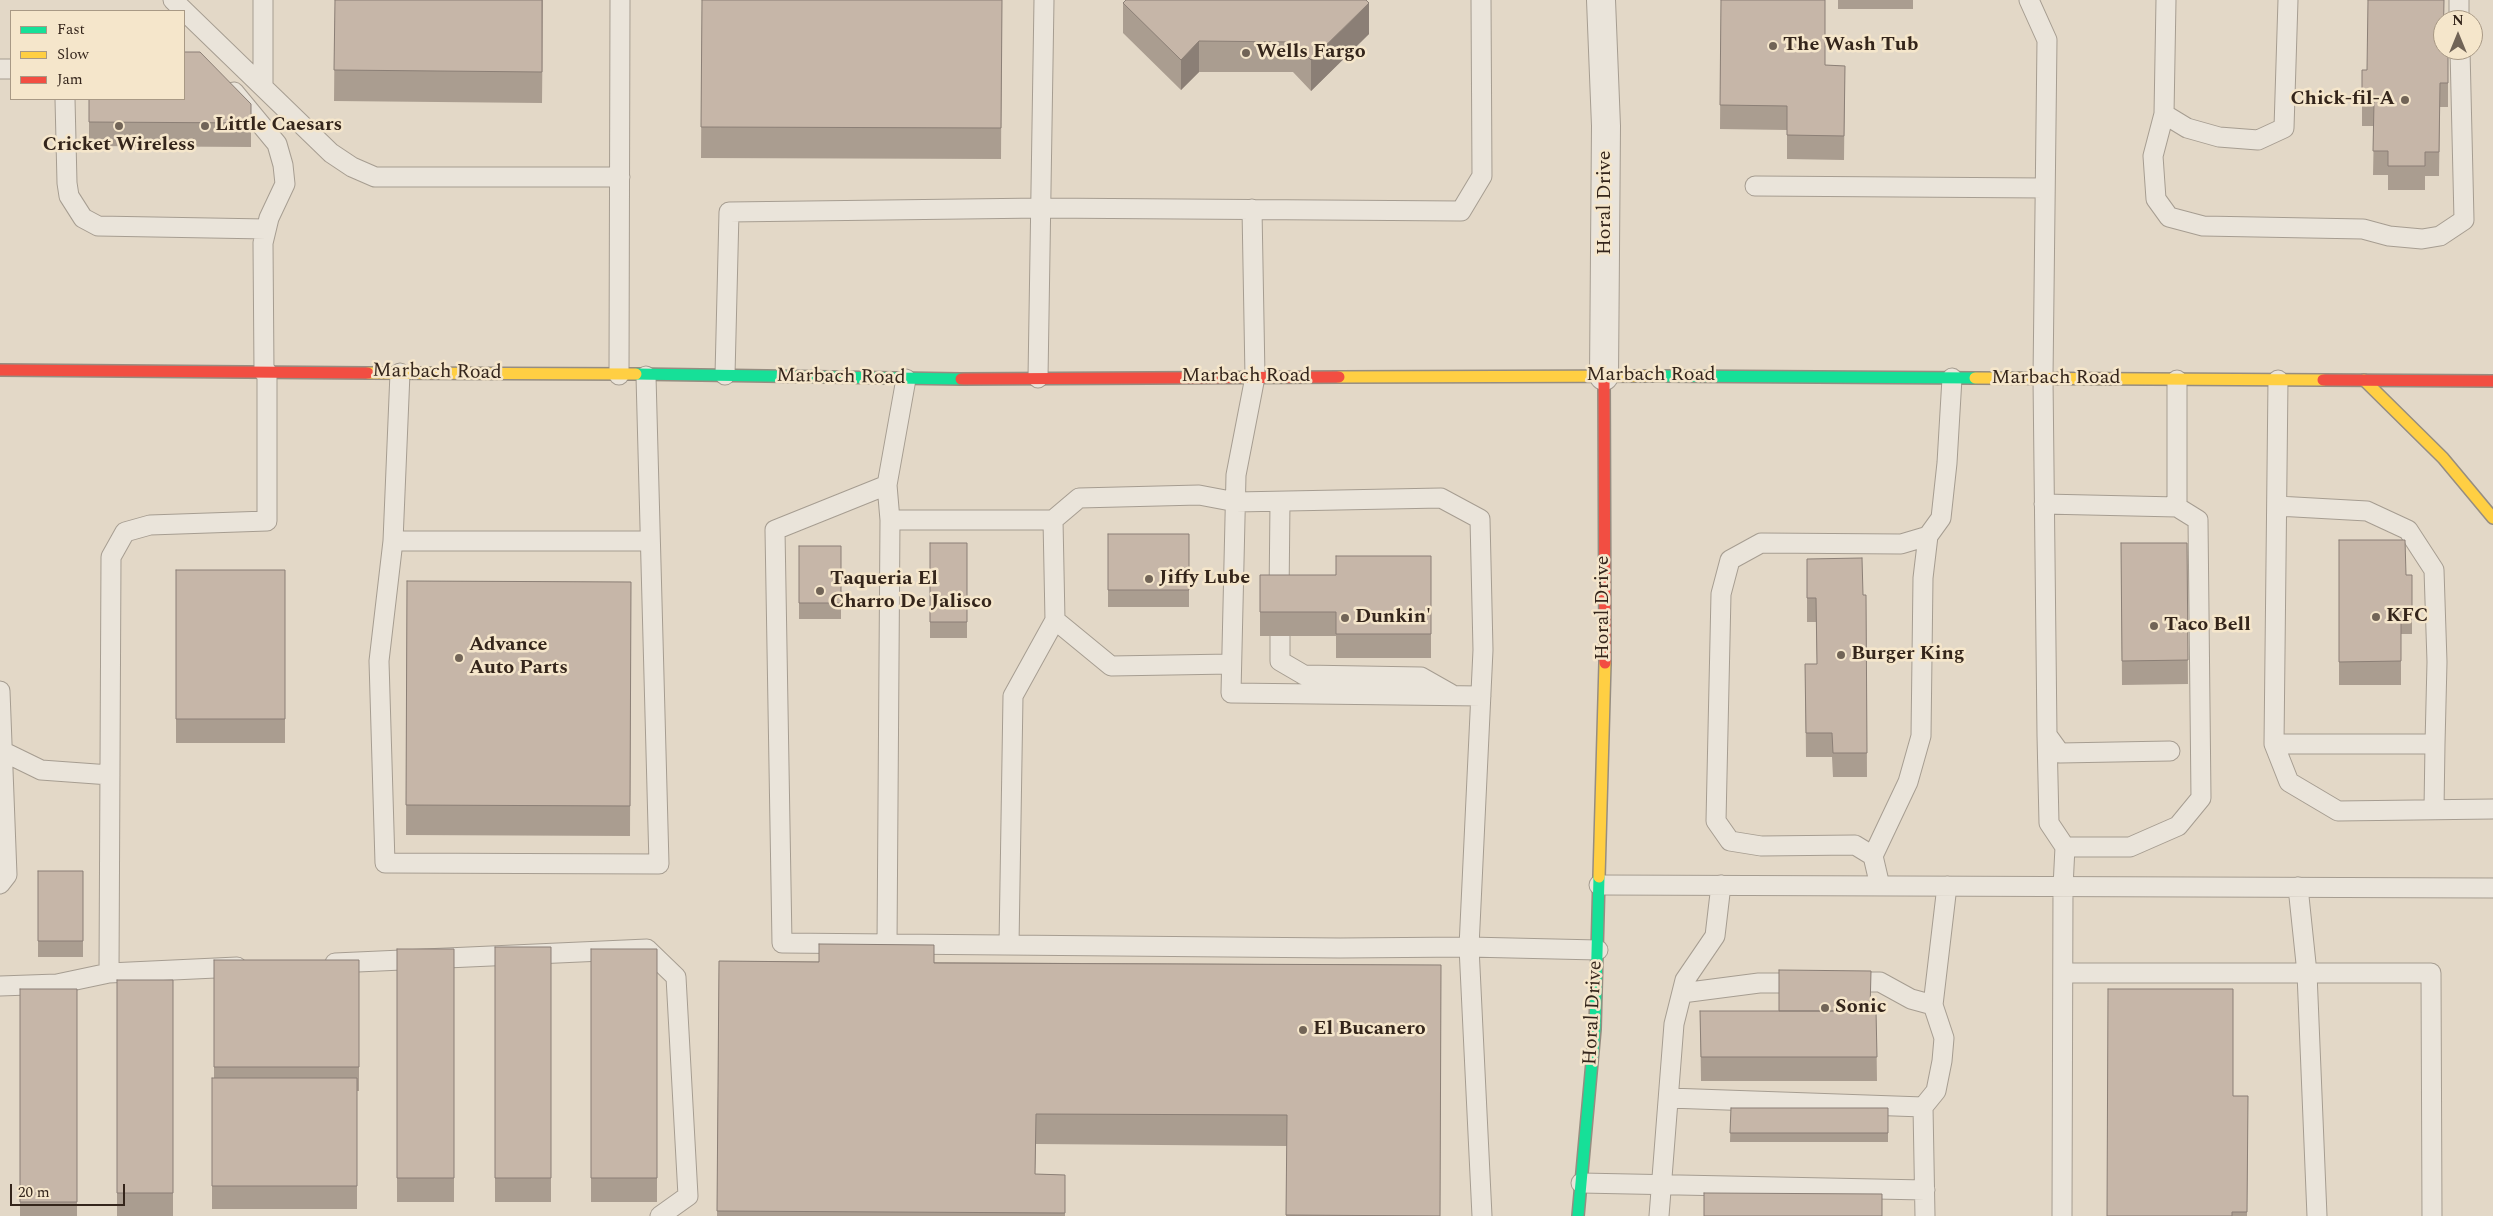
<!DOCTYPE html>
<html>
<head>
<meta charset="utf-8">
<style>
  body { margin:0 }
  #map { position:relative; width:2493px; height:1216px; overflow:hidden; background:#e3d8c7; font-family:Spectral,serif }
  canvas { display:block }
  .legend { position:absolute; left:10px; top:10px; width:175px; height:90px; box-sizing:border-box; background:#f5e6cb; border:1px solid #a89985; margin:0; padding:6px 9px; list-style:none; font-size:15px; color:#34251b }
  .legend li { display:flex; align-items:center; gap:10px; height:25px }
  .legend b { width:25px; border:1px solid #a89985 }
  .north { position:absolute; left:2433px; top:10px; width:50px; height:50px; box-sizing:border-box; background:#f5e6cb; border:1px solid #a89985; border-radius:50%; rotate:0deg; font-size:14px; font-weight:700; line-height:20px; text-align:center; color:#34251b }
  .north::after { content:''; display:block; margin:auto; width:18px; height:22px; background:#716457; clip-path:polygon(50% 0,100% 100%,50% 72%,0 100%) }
  .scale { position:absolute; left:10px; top:1184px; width:115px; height:22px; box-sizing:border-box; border:2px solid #34251b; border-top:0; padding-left:6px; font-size:15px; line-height:18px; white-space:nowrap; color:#34251b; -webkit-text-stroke:4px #f5e6cb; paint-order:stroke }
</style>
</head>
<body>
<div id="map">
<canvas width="2493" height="1216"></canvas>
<ul class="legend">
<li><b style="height:6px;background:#16e098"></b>Fast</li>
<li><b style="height:6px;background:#ffcf43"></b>Slow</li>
<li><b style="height:6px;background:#f24e42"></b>Jam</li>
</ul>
<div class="north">N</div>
<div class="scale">20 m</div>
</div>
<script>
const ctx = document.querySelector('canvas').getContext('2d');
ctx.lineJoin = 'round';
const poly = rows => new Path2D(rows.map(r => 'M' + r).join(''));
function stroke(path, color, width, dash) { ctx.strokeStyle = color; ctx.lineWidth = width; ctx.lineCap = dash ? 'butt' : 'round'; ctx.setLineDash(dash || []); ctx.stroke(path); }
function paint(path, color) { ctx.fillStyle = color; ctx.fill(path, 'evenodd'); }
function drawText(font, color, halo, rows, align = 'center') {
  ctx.font = font + ' Spectral,serif'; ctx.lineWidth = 5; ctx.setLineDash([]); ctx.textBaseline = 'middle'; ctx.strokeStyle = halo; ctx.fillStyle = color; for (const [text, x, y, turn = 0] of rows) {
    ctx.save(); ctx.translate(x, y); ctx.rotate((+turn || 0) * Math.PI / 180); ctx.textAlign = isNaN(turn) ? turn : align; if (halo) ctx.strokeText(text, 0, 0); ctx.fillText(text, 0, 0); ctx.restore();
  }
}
const lane = poly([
  [173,0,331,153,352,167,375,177,620,177],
  [2029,0,2047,40,2043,378,2047,735,2060,753,2170,751],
  [2166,0,2164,114,2153,156,2156,199,2169,217,2203,226,2363,229,2389,236,2422,239,2440,236,2464,220,2460,50],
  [2459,0,2459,20],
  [0,69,11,69],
  [263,87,263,0],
  [234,92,277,144,283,165,285,184,269,218,263,243,264,372],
  [65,99,67,183,69,196,83,218,98,226,266,229],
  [2164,114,2187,128,2219,137,2258,140,2284,128,2288,0],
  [1755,186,2045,188],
  [1252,209,1255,377,1236,475,1231,693,1481,696],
  [400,373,393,541,379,661,385,863,659,864,646,376],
  [619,375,620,0],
  [725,375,729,212,1041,208,1461,211,1482,176,1481,0],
  [1038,378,1044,0],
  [906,379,887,485,775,530,782,943,1340,948,1469,947,1598,950],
  [2177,380,2177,507],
  [2278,380,2274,744,2289,782,2338,811,2493,809],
  [887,485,890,520,887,944],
  [2044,504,2177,507,2198,520,2201,798,2178,826,2130,847,2065,847,2049,823,2047,735],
  [890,520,1053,520,1055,620,1013,696,1009,945],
  [1053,520,1079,498,1199,495,1236,502,1441,498,1480,519,1483,650,1469,947,1482,1216],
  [393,541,649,541],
  [1279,599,1280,502],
  [1055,620,1111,666,1231,664],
  [1280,636,1280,661,1304,675,1421,677,1451,694],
  [0,691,7,875,0,884],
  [2274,744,2435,744,2437,662,2434,570,2408,530,2367,511,2277,506],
  [2,751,41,770,110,775],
  [2434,809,2435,744],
  [1873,856,1908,782,1921,736,1923,578,1928,536],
  [1599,885,2493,888],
  [1880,886,1873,856,1855,845,1761,846,1730,841,1716,821,1721,594,1730,560,1761,543,1901,544,1928,536,1941,518,1947,463,1952,378],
  [2298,887,2307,973,2317,1216],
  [335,963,647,949,676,977,688,1196,660,1216],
  [109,973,111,557,125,532,150,525,267,521,267,372],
  [2063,973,2431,973,2432,1216],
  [0,986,57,984,109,973,237,967],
  [1682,993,1759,983,1803,983],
  [1933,1005,1947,886],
  [1669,1098,1923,1107,1936,1091,1942,1061,1944,1038,1933,1005,1911,999,1880,982,1846,982],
  [1923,1107,1925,1216],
  [1581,1183,1925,1190],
  [1659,1216,1674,1024,1685,980,1715,936,1721,885],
  [2062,1216,2063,887,2065,847]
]);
const street = poly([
  [1601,0,1606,126,1604,376]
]);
const fast = poly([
  [636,374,961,379],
  [1659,376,1975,378],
  [1578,1216,1595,1029,1599,877]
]);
const slow = poly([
  [368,373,636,374],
  [1339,377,1659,376],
  [1975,378,2323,380],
  [2364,380,2443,458,2493,518],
  [1599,877,1605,663]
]);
const jam = poly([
  [0,370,368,373],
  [1604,376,1605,663],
  [961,379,1339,377],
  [2323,380,2493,381]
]);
stroke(lane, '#a69d91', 21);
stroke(street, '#a69d91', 30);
stroke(fast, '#968d81', 14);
stroke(slow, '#968d81', 14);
stroke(jam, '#968d81', 14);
stroke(lane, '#eae4da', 19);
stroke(street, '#eae4da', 28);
stroke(fast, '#16e098', 11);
stroke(slow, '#ffcf43', 11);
stroke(jam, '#f24e42', 11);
paint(poly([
  [335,0,543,0,542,103,334,101],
  [702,0,1002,0,1001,159,701,158],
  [1721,0,1825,65,1845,66,1844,160,1787,159,1787,130,1720,129],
  [1838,0,1913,0,1913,9,1838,9],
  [1123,3,1369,34,1311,91,1293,72,1199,72,1181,90,1123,33],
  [2444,53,2448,53,2448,107,2440,107,2439,176,2425,176,2425,190,2388,190,2388,175,2373,175,2374,126,2362,126,2362,70,2367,70],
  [89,99,251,104,251,147,89,146],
  [1108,534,1189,534,1189,607,1108,607],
  [2339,540,2406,575,2412,575,2412,634,2401,634,2401,685,2339,685],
  [930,543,967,543,967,638,930,638],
  [2121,543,2187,543,2188,684,2122,685],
  [799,546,841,546,841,619,799,619],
  [1431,556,1431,658,1336,658,1336,636,1260,636,1260,575,1336,575],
  [1807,559,1863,595,1866,595,1867,777,1833,777,1832,757,1806,757,1805,664,1817,664,1816,622,1807,622],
  [176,570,285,570,285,743,176,743],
  [407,581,631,582,630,836,406,835],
  [38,871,83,871,83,957,38,957],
  [495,947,551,947,551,1202,495,1202],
  [397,949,454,949,454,1202,397,1202],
  [591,949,657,949,657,1202,591,1202],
  [214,960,359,960,359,1091,357,1091,357,1209,212,1209,212,1078,214,1078],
  [719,961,1441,965,1440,1216,1286,1216,1287,1146,1036,1144,1035,1174,1065,1175,1065,1216,717,1216],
  [117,980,173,980,173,1216,117,1216],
  [20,989,77,989,77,1216,20,1216],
  [1700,1011,1876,1011,1877,1081,1701,1081],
  [2233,1096,2248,1096,2247,1216,2107,1216],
  [1731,1108,1888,1108,1888,1142,1730,1142]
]), '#aa9d90');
paint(poly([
  [1369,3,1369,34,1311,91,1311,60],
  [1199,41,1199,72,1181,90,1181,60]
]), '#8b7f76');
const building = poly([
  [335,0,542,0,542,72,334,70,335,0],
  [702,0,1002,0,1001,128,701,127,702,0],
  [1126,0,1366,0,1369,3,1311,60,1293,42,1199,41,1181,60,1123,3,1126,0],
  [1721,0,1825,0,1825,65,1845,66,1844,136,1787,135,1787,106,1720,105,1721,0],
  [2368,0,2444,0,2443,50,2444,50,2444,53,2448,53,2448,83,2440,83,2439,152,2425,152,2425,166,2388,166,2388,151,2373,151,2374,102,2362,102,2362,70,2367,70,2368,0],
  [184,52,200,52,251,104,251,123,89,122,89,99,184,99,184,52],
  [1108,534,1189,534,1189,590,1108,590,1108,534],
  [2339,540,2405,540,2406,575,2412,575,2412,610,2401,610,2401,661,2339,662,2339,540],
  [930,543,967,543,967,622,930,622,930,543],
  [2121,543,2187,543,2188,660,2122,661,2121,543],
  [799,546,841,546,841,603,799,603,799,546],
  [1336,556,1431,556,1431,634,1336,634,1336,612,1260,612,1260,575,1336,575,1336,556],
  [1862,558,1863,595,1866,595,1867,753,1833,753,1832,733,1806,733,1805,664,1817,664,1816,598,1807,598,1807,559,1862,558],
  [176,570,285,570,285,719,176,719,176,570],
  [407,581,631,582,630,806,406,805,407,581],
  [38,871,83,871,83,941,38,941,38,871],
  [819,944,934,945,934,963,1441,965,1440,1216,1286,1215,1287,1115,1036,1114,1035,1174,1065,1175,1065,1213,717,1211,719,961,819,962,819,944],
  [495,947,551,947,551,1178,495,1178,495,947],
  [397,949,454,949,454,1178,397,1178,397,949],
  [591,949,657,949,657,1178,591,1178,591,949],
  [214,960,359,960,359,1067,214,1067,214,960],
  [1779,970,1871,971,1870,1011,1779,1011,1779,970],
  [117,980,173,980,173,1193,117,1193,117,980],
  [20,989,77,989,77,1202,20,1202,20,989],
  [2108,989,2233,989,2233,1096,2248,1096,2247,1212,2232,1212,2232,1216,2107,1216,2108,989],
  [1700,1011,1876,1011,1877,1057,1701,1057,1700,1011],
  [212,1078,357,1078,357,1186,212,1186,212,1078],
  [1731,1108,1888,1108,1888,1133,1730,1133,1731,1108],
  [1704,1193,1882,1194,1882,1216,1704,1216,1704,1193]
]);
paint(building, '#c6b6a8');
stroke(building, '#8b7f76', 1);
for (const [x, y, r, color] of [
  [1773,46,5,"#716457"],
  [1246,53,5,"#716457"],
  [2405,100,5,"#716457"],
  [119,126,5,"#716457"],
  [205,126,5,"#716457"],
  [1149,579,5,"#716457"],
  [820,591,5,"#716457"],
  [2376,617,5,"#716457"],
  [1345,618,5,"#716457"],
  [2154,626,5,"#716457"],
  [1841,655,5,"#716457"],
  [459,658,5,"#716457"],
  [1825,1008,5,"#716457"],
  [1303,1030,5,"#716457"]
]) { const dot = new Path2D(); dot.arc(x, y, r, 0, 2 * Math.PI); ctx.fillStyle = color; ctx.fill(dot); stroke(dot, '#f5e6cb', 2); }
drawText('bold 20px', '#34251b', '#f5e6cb', [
  ["The Wash Tub",1783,46],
  ["Wells Fargo",1256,53],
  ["Chick-fil-A",2395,100,"right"],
  ["Little Caesars",215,126],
  ["Cricket Wireless",119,146,"center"],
  ["Jiffy Lube",1159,579],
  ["Taqueria El",830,580],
  ["Charro De Jalisco",830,603],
  ["KFC",2386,617],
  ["Dunkin'",1355,618],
  ["Taco Bell",2164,626],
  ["Advance",469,646],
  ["Auto Parts",469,669],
  ["Burger King",1851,655],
  ["Sonic",1835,1008],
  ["El Bucanero",1313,1030]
], 'left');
drawText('20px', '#34251b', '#f5e6cb', [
  ["Horal Drive",1606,203,-90],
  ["Marbach Road",437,373,1],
  ["Marbach Road",1651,376],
  ["Marbach Road",1246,377],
  ["Marbach Road",841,378,1],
  ["Marbach Road",2056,379],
  ["Horal Drive",1604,608,-90],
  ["Horal Drive",1594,1013,-87]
]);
</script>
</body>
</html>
